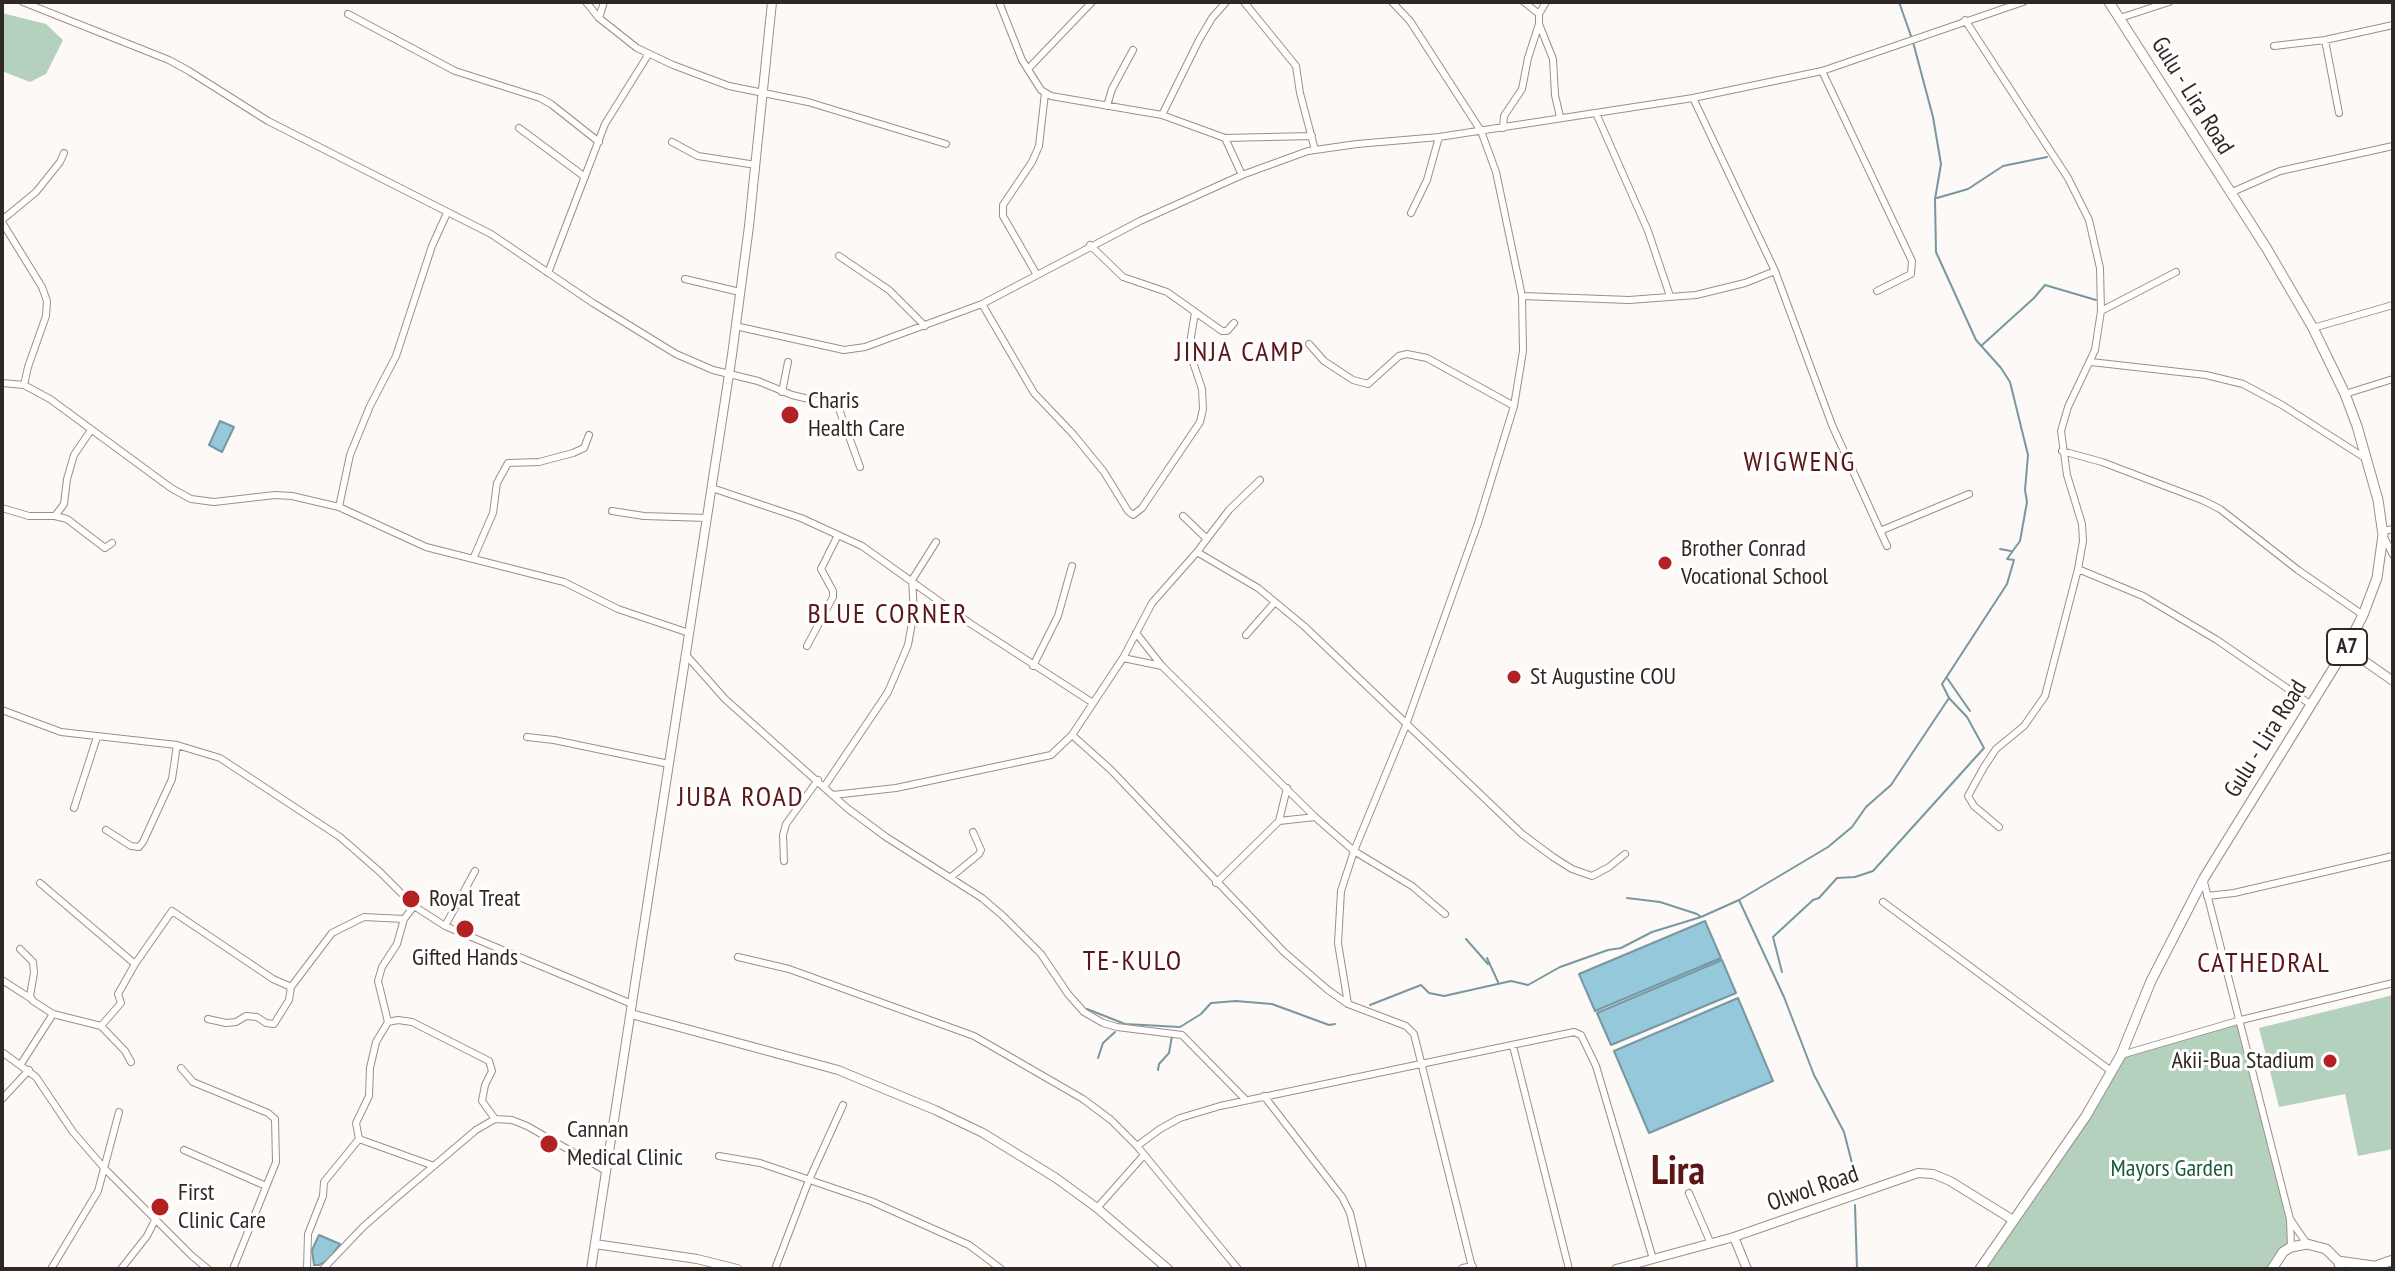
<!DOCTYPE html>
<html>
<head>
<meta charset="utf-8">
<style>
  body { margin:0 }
  #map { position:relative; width:2395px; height:1271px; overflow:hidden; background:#fdf9f6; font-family:"PT Sans Narrow",sans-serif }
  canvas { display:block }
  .frame { position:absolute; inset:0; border:4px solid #302824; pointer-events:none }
</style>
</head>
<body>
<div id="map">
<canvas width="2395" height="1271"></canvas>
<div class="frame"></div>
</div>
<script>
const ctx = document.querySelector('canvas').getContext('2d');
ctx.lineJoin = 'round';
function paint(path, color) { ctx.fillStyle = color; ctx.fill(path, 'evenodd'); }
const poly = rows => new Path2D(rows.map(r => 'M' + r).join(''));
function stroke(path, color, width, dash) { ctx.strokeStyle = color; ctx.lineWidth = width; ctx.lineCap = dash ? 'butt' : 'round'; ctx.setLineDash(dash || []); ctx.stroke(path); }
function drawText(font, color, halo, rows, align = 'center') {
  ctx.font = font + ' "PT Sans Narrow",sans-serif'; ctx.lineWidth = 6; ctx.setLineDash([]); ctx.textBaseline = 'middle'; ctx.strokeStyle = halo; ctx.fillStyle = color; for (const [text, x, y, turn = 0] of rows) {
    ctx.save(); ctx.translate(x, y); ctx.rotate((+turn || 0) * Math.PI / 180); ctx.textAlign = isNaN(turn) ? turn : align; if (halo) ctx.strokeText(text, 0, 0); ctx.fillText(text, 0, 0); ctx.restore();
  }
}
paint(poly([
  [2,13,46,24,63,40,46,74,30,82,2,71],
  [2393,995,2393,1149,2358,1156,2345,1094,2279,1107,2259,1028],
  [2238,1022,2293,1246,2275,1269,1980,1269,2086,1116,2117,1060]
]), '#b4d1bd');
const water = poly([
  [220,421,234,427,222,452,209,445,220,421],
  [1705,921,1721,958,1595,1011,1579,974,1705,921],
  [1722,960,1736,993,1611,1045,1597,1013,1722,960],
  [1738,998,1773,1081,1649,1133,1614,1051,1738,998],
  [319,1235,340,1244,329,1259,319,1265,314,1265,312,1250,319,1235]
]);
paint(water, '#95c8da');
stroke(water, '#7798a3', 2);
stroke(poly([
  [1899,2,1911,36],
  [1937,198,1968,189,2003,166,2047,157],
  [1981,346,2034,298,2045,285,2096,300],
  [2000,549,2011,551],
  [1947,678,1970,711],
  [1627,898,1660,902,1697,914,1701,917],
  [1739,900,1784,997,1814,1075,1844,1132,1855,1175],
  [1466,939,1488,964],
  [1487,958,1498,982],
  [1782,972,1773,937,1813,900,1819,898,1837,878,1855,877,1873,871,1984,748,1967,717,1949,698],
  [1370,1005,1421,985,1429,993,1444,996,1511,981,1528,985,1560,967,1608,950,1621,948,1652,932,1701,917,1739,900,1828,847,1852,827,1866,807,1891,785,1949,698,1942,684,2007,584,2014,560,2007,559,2020,541,2027,502,2025,490,2028,455,2010,382,2001,368,1976,340,1936,252,1935,199,1941,164,1933,117,1913,42],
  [1087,1009,1125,1024,1180,1027,1201,1014,1211,1003,1236,1001,1272,1004,1329,1025,1335,1024],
  [1098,1058,1103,1043,1115,1032],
  [1158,1070,1159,1064,1169,1053,1172,1036],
  [1855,1205,1857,1269]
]), '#7798a3', 2);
const street = poly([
  [23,2,169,60,189,71,268,121,491,234,593,303,676,354,713,370,758,381,792,395,834,405,839,409,860,467],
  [586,2,599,18,637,48,673,65,729,86,808,102,946,144],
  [999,2,1022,60,1041,90,1051,96,1162,115,1225,138,1312,136],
  [1244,2,1296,66,1300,93,1315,150],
  [1524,2,1539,14],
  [348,14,455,71,540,98,551,104,599,142],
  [599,18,604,2],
  [2120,18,2169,2],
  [1965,20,2068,178,2089,220,2100,268,2101,311,2095,350,2068,407,2061,431,2067,475,2082,524,2083,541,2078,569,2045,696,2024,726,1996,749,1984,767,1968,796,1974,806,1999,827],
  [1539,24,1553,59,1555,95,1560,117],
  [2325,40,2339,113],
  [2274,46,2325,40,2393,25],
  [1028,69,1092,2],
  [1822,71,1912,261,1911,274,1877,291],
  [1693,98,1775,271,1832,425,1887,546],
  [1107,106,1112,89,1133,50],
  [1596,113,1648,231,1670,296],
  [1162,115,1199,40,1212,18,1226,2],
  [519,128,585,177],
  [1503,128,1504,116,1522,89,1528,58,1539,24,1539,14,1546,2],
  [1225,138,1242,175],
  [672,142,698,156,756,165],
  [2230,193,2280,171,2393,146],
  [1411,213,1427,180,1439,137],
  [2,220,36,192,60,162,64,153],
  [2,222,42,287,47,301,46,316,28,367,24,385],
  [1090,245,1123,277,1167,292,1222,331,1227,331,1234,323],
  [839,256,889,290,925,326],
  [548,273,605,124,648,55],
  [1037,275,1003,216,1003,205,1032,162,1039,146,1045,93],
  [685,279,740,292],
  [1522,296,1629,300,1696,295,1745,283,1775,271],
  [982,304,1034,393,1073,434,1104,472,1128,511,1133,515,1142,508,1200,422,1203,409,1202,389,1189,350,1195,312],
  [2101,311,2176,272],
  [735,326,844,350,865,347,982,304,1140,221,1242,175,1308,151,1357,144,1439,137,1693,98,1822,71,2023,2],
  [2313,328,2393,305],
  [1309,344,1324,361,1353,380,1368,384,1399,356,1407,354,1427,358,1514,406],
  [2091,362,2206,375,2243,384,2282,405,2365,458],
  [2,383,24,385,50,399,171,488,191,499,214,502,275,495,292,496,339,507,426,547,564,582,618,609,689,633],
  [782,392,788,362],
  [2345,394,2393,379],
  [2062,451,2102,462,2202,500,2220,509,2298,570,2363,615],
  [712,488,801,518,862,546,971,624,1093,703],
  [339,507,350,455,370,406,396,356,432,246,447,213],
  [2,508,29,516,55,516,64,504,67,479,74,455,91,430],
  [612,511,644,516,707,518],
  [55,516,67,519,105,548,112,543],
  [1183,516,1207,539],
  [1880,531,1969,494],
  [2384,531,2393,529],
  [2384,537,2393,555],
  [1197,552,1229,510,1260,480],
  [473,559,493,513,497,483,508,463,539,462,573,453,584,448,589,435],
  [2078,569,2143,596,2217,640,2310,704],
  [1136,633,1162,666,1315,817,1354,851,1412,886,1445,914],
  [1246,635,1275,602],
  [807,646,833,597,833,591,821,569,838,535],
  [686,655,725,699,847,808,886,837,982,898,1003,916,1041,954,1068,994,1084,1012,1103,1023,1117,1027,1182,1035,1246,1100],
  [1123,658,1162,666],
  [1033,666,1058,616,1072,566],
  [2,710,61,732,177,745,220,758,340,837,380,872,414,906,445,926,632,1004],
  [1072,735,1111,770,1284,952,1328,990,1348,1004,1406,1026,1414,1034,1472,1267],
  [527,737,554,740,669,764],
  [824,787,888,692,908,645,914,612,912,580,936,542],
  [833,795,896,788,1051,755,1072,735,1123,658,1152,603,1197,552,1258,588,1304,626,1522,834,1553,857,1572,869,1592,876,1609,867,1625,854],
  [74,808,97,737],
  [1279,821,1315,817],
  [106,830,131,846,139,847,143,842,172,779,177,745],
  [784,861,783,835,786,824,818,780],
  [951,877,979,854,981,850,973,832],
  [2204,882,2290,1219,2291,1247],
  [40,883,135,964,172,911,273,979,291,987,332,933,364,917,404,919],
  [1216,883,1279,821,1287,788],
  [2207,896,2234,893,2393,856],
  [1883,902,2111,1071],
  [445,926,475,871],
  [20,949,33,962,34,973,30,996,33,1001,53,1014,101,1026,125,1051,131,1062],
  [738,957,789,969,974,1036,1083,1099,1111,1120,1137,1146,1238,1269],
  [2,980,30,998],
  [1348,1004,1338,943,1341,891,1354,851,1406,725,1478,523,1514,406,1523,351,1522,296,1496,172,1481,131,1410,21,1392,2],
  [208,1019,226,1023,236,1022,246,1016,257,1017,266,1023,274,1024,289,1000,291,987],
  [388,1022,378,981,382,967,397,944,404,919,414,906],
  [101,1026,121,1003,118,994,135,964],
  [1513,1046,1569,1269],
  [2,1052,36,1077,73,1132,105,1169,192,1256,208,1269],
  [2121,1055,2241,1020,2393,983],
  [21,1064,53,1014],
  [181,1068,193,1082,268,1113,275,1119,276,1162,233,1269],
  [1264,1096,1342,1197,1350,1213,1363,1269],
  [2,1099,29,1070],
  [1137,1146,1160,1129,1180,1118,1220,1106,1574,1032,1581,1035,1596,1066,1653,1259],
  [184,1150,266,1186],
  [719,1156,760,1163,871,1201,969,1245,1001,1269],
  [434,1166,359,1139,356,1123,369,1096,370,1068,376,1042,388,1022,398,1020,412,1022,489,1061,492,1071,485,1085,482,1101,495,1119],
  [1689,1193,1711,1244],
  [1097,1208,1144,1155],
  [2290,1219,2307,1244],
  [51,1269,98,1191,119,1112],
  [121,1269,147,1236,156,1218],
  [307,1269,308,1234,323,1196,324,1182,359,1139],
  [323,1269,363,1227,396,1198,476,1130,495,1119,512,1120,527,1126,606,1171],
  [775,1269,809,1180,843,1105]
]);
const secondary = poly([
  [2346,648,2393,681],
  [631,1014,838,1070,935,1110,983,1133,1056,1178,1097,1208,1168,1269],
  [1734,1237,1747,1269],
  [595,1244,697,1259,737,1269],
  [591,1269,732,355,749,226,772,2],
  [1463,1269,1472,1267,1472,1269],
  [1616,1269,1734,1237,1918,1173,1933,1174,1950,1181,2013,1220]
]);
const primary = poly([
  [2338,1261,2373,1266],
  [2370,1268,2393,1260],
  [1980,1269,2086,1116,2121,1055,2151,981,2204,878,2346,648,2363,615,2377,578,2383,535,2378,500,2357,426,2345,394,2313,328,2267,249,2109,2],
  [2272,1269,2283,1252,2291,1247,2307,1244,2326,1249,2338,1261,2341,1269]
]);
stroke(street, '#a18e82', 8);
stroke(secondary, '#a18e82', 10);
stroke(primary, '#a18e82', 11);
stroke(street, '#fff', 6);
stroke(secondary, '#fff', 8);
stroke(primary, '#fff', 9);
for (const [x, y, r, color] of [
  [790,415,10,"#b22124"],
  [1665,563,8,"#b22124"],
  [1514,677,8,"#b22124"],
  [411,899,10,"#b22124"],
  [465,929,10,"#b22124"],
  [2330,1061,8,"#b22124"],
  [549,1144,10,"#b22124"],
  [160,1207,10,"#b22124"]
]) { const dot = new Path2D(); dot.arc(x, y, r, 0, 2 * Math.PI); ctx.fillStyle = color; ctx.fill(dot); stroke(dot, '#fff', 3); }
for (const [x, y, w] of [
  [2347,647,40]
]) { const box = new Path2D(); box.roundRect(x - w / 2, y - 18, w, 36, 6); ctx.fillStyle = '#fff'; ctx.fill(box); stroke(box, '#302824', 2); }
drawText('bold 22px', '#302824', null, [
  ["A7",2347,647]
]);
drawText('24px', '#302824', '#fff', [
  ["Gulu - Lira Road",2192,96,58],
  ["Gulu - Lira Road",2266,739,-58],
  ["Olwol Road",1813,1189,-19]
]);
drawText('24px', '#302824', '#fff', [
  ["Charis",808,401],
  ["Health Care",808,429],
  ["Brother Conrad",1681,549],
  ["Vocational School",1681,577],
  ["St Augustine COU",1530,677],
  ["Royal Treat",429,899],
  ["Gifted Hands",465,958,"center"],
  ["Akii-Bua Stadium",2314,1061,"right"],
  ["Cannan",567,1130],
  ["Medical Clinic",567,1158],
  ["First",178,1193],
  ["Clinic Care",178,1221]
], 'left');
drawText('24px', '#185a37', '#fff', [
  ["Mayors Garden",2172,1169]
]);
ctx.letterSpacing = '2px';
drawText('28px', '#5b1715', '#fff', [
  ["JINJA CAMP",1240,353],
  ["WIGWENG",1800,463],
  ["BLUE CORNER",888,615],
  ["JUBA ROAD",741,798],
  ["TE-KULO",1133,962],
  ["CATHEDRAL",2264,964]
]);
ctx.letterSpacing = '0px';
drawText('bold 40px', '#5b1715', '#fff', [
  ["Lira",1678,1173]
]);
</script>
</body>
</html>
